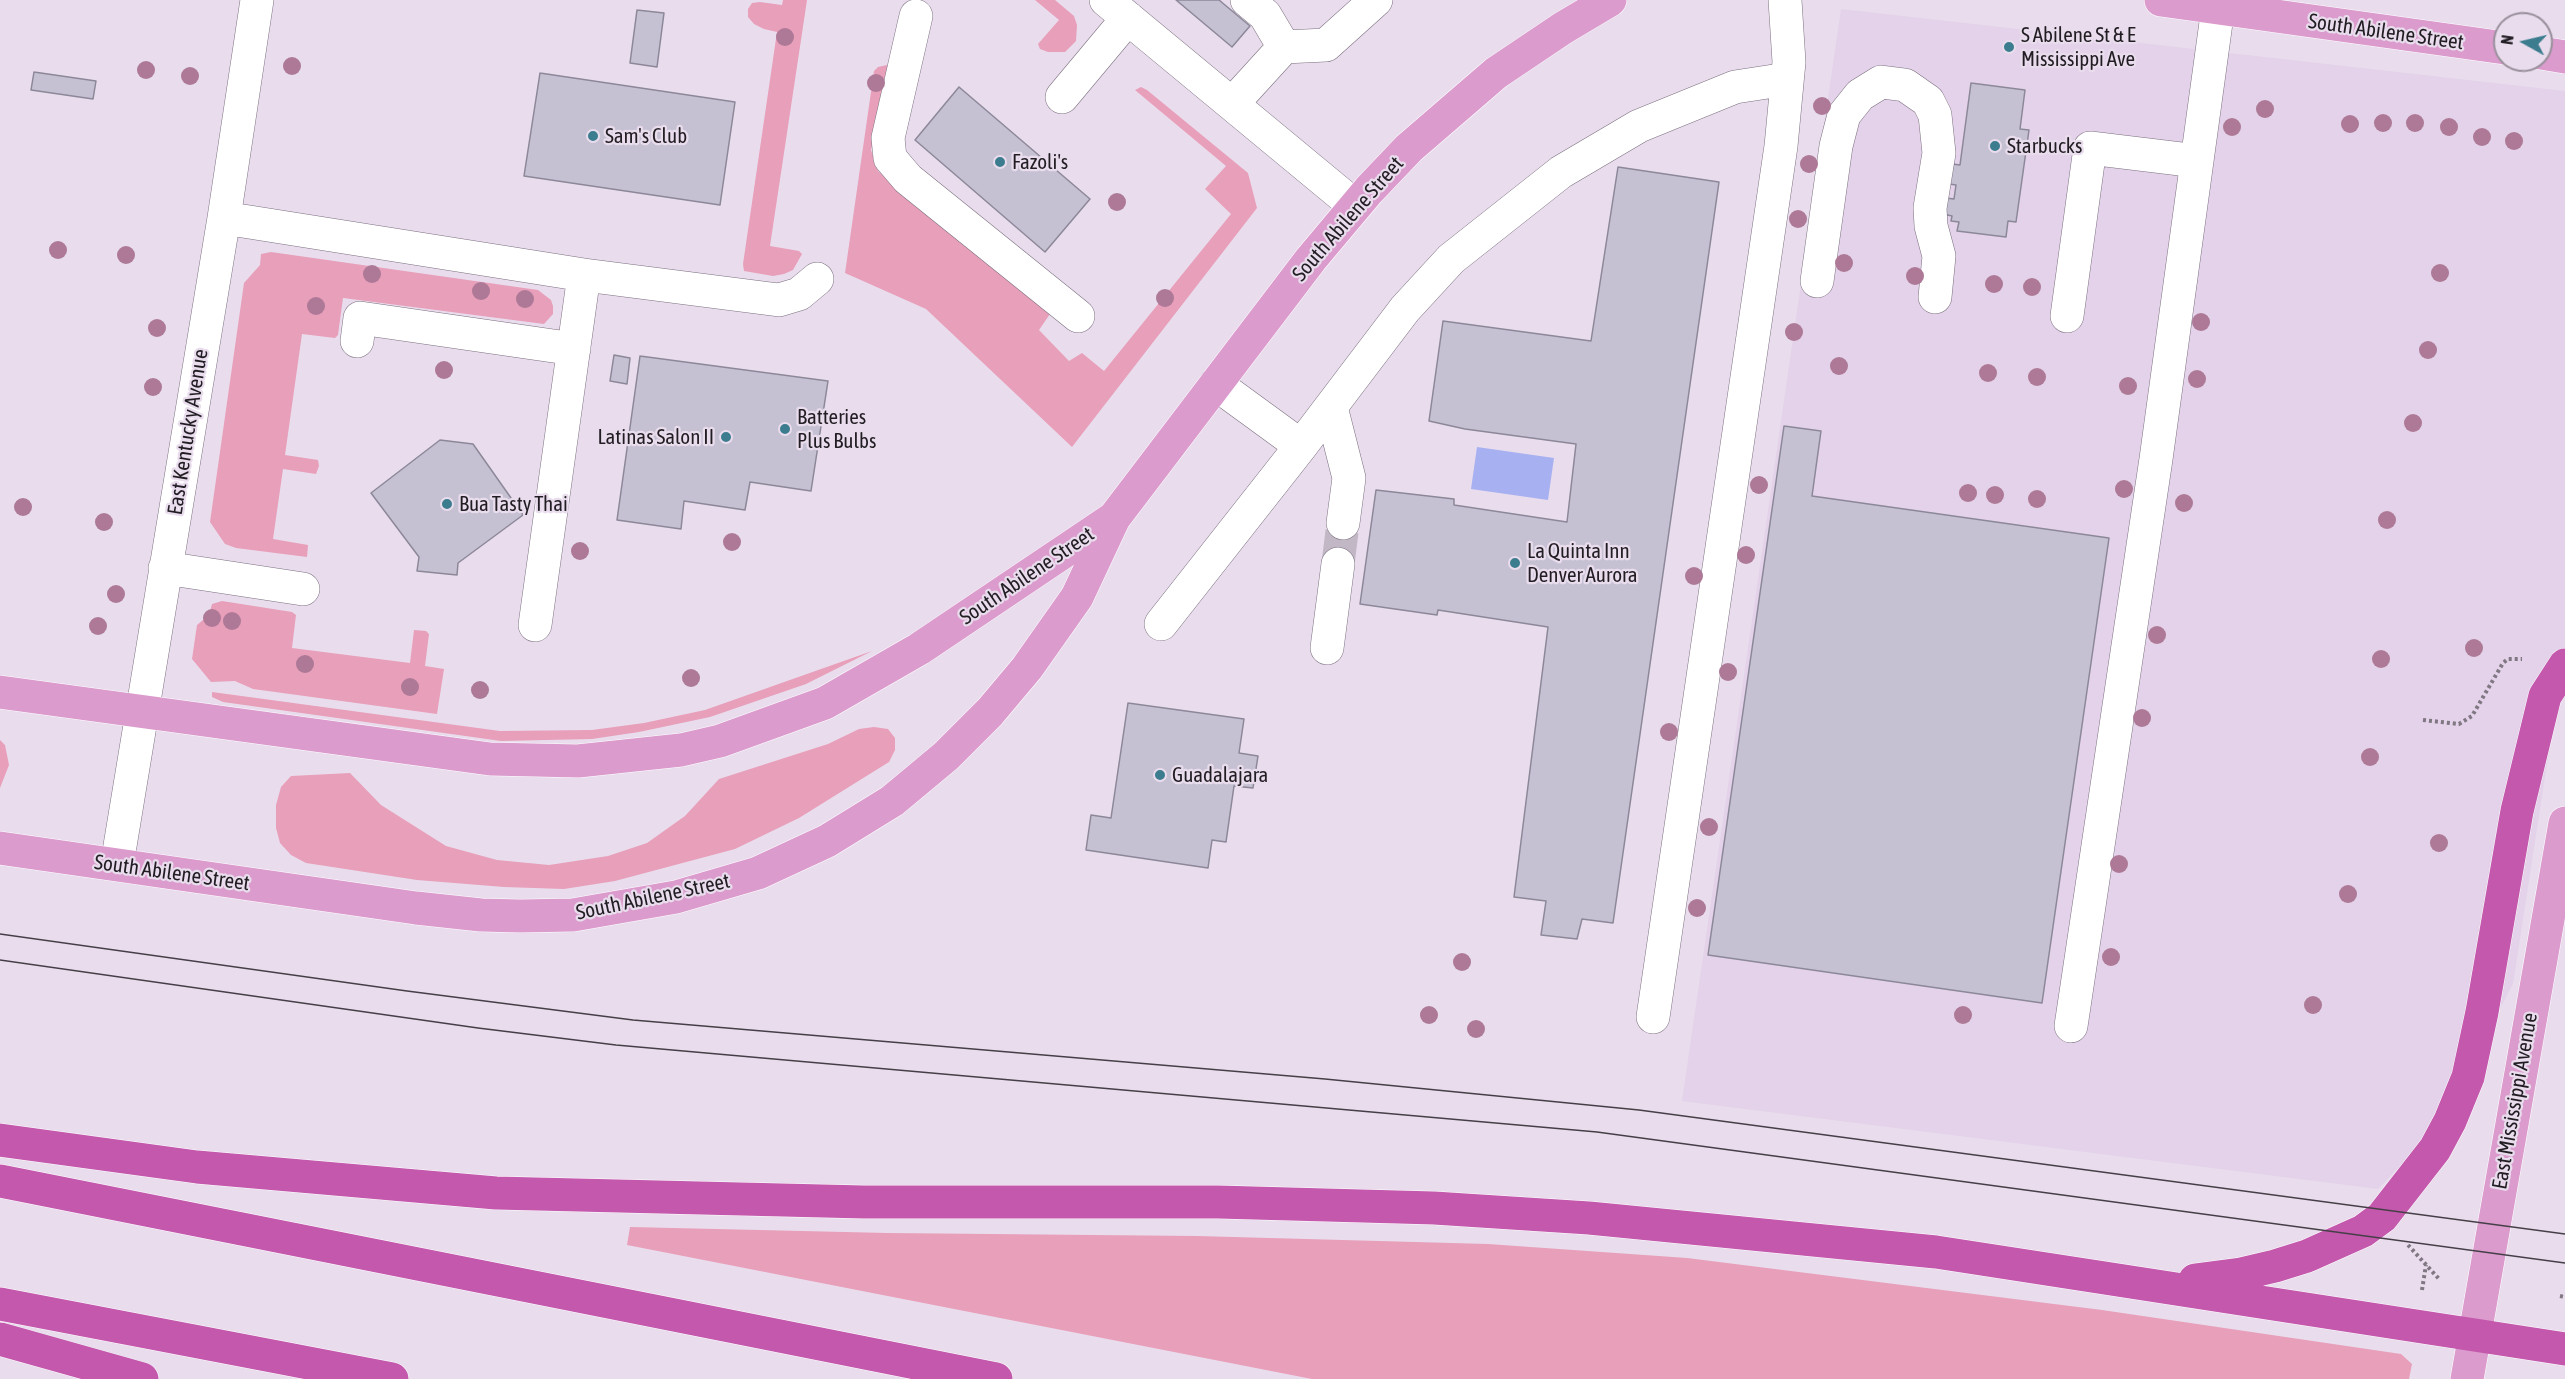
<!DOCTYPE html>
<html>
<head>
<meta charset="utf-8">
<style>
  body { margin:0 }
  #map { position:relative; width:2565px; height:1379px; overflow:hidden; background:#e9dded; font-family:"Asap Condensed",sans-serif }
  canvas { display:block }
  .north { position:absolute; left:2493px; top:12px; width:60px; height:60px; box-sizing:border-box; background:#e9dded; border:2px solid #99909c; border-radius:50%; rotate:278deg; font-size:16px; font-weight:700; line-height:24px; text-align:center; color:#211d23 }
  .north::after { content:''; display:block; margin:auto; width:21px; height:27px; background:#3c7c8f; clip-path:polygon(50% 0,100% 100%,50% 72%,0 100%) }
</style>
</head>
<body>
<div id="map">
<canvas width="2565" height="1379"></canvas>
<div class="north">N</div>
</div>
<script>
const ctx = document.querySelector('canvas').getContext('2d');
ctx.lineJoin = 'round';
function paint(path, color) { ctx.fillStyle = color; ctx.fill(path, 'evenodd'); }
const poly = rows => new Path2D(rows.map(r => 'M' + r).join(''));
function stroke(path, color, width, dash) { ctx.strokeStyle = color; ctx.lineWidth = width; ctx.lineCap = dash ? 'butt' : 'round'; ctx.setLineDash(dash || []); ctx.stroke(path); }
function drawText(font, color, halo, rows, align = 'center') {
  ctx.font = font + ' "Asap Condensed",sans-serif'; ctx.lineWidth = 4.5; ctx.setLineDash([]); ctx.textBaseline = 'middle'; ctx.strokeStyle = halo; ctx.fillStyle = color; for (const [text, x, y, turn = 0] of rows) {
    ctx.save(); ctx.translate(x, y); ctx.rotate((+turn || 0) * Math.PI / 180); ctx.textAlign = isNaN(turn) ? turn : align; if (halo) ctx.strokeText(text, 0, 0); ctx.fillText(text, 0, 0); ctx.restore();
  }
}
paint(poly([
  [1841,9,2565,91,2565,648,2513,984,2434,1131,2378,1189,1682,1101]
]), '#e3d2e9');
paint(poly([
  [783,0,807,0,770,246,799,251,802,254,793,270,784,274,773,276,744,271,743,264,777,32,764,29,754,24,748,17,748,9,752,3,760,2,782,5],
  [1035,0,1055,0,1074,16,1077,25,1076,41,1065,52,1048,52,1040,49,1038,44,1059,20],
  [887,65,891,68,871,150,878,171,1050,314,1039,330,1069,361,1082,353,1104,371,1231,214,1205,189,1226,166,1135,90,1141,87,1147,90,1248,173,1257,208,1072,447,926,309,845,273,874,71,878,67],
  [271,252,538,290,551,300,553,306,553,314,544,324,343,298,338,335,335,338,302,334,285,455,318,460,319,466,316,474,283,469,273,539,308,545,307,557,236,548,225,544,210,522,244,283,260,265,261,254],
  [222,601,292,612,296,615,292,648,410,663,414,630,426,631,429,634,425,666,444,669,437,714,253,689,235,681,211,682,192,659,197,625,209,615,212,604],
  [872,651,806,684,710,717,639,732,592,739,501,741,223,702,212,697,212,692,500,731,592,730,644,723,705,710],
  [874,727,888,729,895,738,895,750,889,762,799,818,735,849,615,881,564,889,504,887,417,880,306,863,291,855,280,843,276,828,276,805,281,787,291,776,350,773,381,805,446,846,497,860,549,865,608,856,647,843,685,816,719,779,828,744,859,729],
  [0,740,5,745,9,765,0,788],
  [630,1227,888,1233,1197,1236,1488,1244,1687,1258,2102,1310,2401,1354,2412,1364,2409,1379,1312,1379,627,1245]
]), '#e89fba');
paint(poly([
  [1477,447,1554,458,1548,500,1471,489]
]), '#a7b0f1');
const building = poly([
  [1176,0,1219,0,1250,26,1232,47,1176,0],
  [637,10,664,13,657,67,630,63,637,10],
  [34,72,96,81,93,99,31,90,34,72],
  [540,73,735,102,720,205,524,176,540,73],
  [1971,83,2025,90,2020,129,2029,130,2016,222,2008,221,2006,237,1957,231,1959,222,1951,221,1952,216,1943,214,1946,198,1954,199,1956,185,1942,183,1945,163,1960,165,1971,83],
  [959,87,1090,199,1045,252,915,140,959,87],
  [1618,167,1719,182,1613,923,1582,919,1577,939,1541,935,1546,901,1514,897,1548,627,1438,610,1437,615,1360,604,1376,490,1454,499,1454,505,1567,522,1576,444,1465,429,1429,421,1443,321,1591,341,1618,167],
  [614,355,630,358,627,384,610,381,614,355],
  [640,356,828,381,811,491,750,482,745,510,684,501,681,529,617,520,640,356],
  [1784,426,1821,431,1812,496,2109,538,2042,1003,1708,955,1784,426],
  [440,440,473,444,523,515,458,563,457,575,417,571,419,557,371,493,440,440],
  [1128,703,1244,719,1239,753,1258,756,1253,788,1234,786,1226,842,1212,840,1208,868,1086,850,1091,815,1111,818,1128,703]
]);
paint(building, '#c5c1d3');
stroke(building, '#8c8899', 1.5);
stroke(poly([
  [1338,564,1343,523]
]), '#c1b7c5', 33, [33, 16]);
const minor = poly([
  [1106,0,1355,206],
  [1247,0,1265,15,1284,47],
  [916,16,888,138,890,158,908,179,1078,316],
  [1062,97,1128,18],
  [1232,104,1284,47,1326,45,1376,0],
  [224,218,584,275,779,300,799,294,817,279],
  [1817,281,1836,146,1844,115,1860,95,1881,82,1905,85,1928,101,1935,115,1939,153,1930,208,1931,226,1939,256,1935,297],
  [2067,316,2090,148,2197,161],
  [357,341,360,318,574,349],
  [1216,384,1301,446,1405,309,1451,259,1561,172,1639,126,1735,87,1787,79],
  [1331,407,1349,478,1343,523],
  [165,568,303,589],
  [1161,624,1301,446],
  [535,625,584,275],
  [1327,648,1338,564],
  [117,864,224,218,257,0],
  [1653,1017,1781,146,1789,62,1785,0],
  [2071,1026,2156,459,2218,8]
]);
const major = poly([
  [2161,0,2505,48],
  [2541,53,2565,57],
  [0,692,490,759,578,761,681,750,720,741,825,703,919,649,1114,518],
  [0,848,416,908,481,915,520,916,573,915,676,897,758,873,827,841,892,801,946,756,990,712,1027,668,1077,597,1114,518,1311,259,1369,190,1409,148,1496,73,1563,28,1610,0],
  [2467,1379,2565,823]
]);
const highway = poly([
  [0,1140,197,1167,496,1193,864,1202,1218,1202,1434,1208,1589,1218,1936,1252,2565,1349],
  [0,1181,996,1379],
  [2195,1280,2241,1274,2275,1266,2307,1256,2363,1231,2382,1217,2435,1149,2450,1121,2468,1077,2482,1012,2517,811,2545,696,2565,665],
  [0,1304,392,1379],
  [0,1339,142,1379]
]);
stroke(minor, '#7b707f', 34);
stroke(major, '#fff', 34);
stroke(highway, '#fff', 34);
stroke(poly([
  [2423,720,2459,724,2472,716,2503,663,2508,659,2522,659],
  [2408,1245,2440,1280],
  [2422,1290,2426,1265],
  [2560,1296,2565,1297]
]), '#7f7782', 4, [3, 3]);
stroke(minor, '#fff', 33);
stroke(major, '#db9bcd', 33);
stroke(highway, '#c358ac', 33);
stroke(poly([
  [0,934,407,991,633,1020,1325,1079,1639,1110,2565,1234],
  [0,960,478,1028,616,1045,1597,1132,2565,1263]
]), '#453f47', 1.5);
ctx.fillStyle = '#ad7996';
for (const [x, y] of [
  [785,37],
  [292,66],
  [146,70],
  [190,76],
  [876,83],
  [1822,106],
  [2265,109],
  [2383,123],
  [2415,123],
  [2350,124],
  [2232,127],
  [2449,127],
  [2482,137],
  [2514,141],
  [1809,164],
  [1117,202],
  [1798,219],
  [58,250],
  [126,255],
  [1844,263],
  [2440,273],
  [372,274],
  [1915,276],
  [1994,284],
  [2032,287],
  [481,291],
  [1165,298],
  [525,299],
  [316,306],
  [2201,322],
  [157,328],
  [1794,332],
  [2428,350],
  [1839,366],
  [444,370],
  [1988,373],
  [2037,377],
  [2197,379],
  [2128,386],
  [153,387],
  [2413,423],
  [1759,485],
  [2124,489],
  [1968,493],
  [1995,495],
  [2037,499],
  [2184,503],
  [23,507],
  [2387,520],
  [104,522],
  [732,542],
  [580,551],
  [1746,555],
  [1694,576],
  [116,594],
  [212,618],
  [232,621],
  [98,626],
  [2157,635],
  [2474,648],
  [2381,659],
  [305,664],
  [1728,672],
  [691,678],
  [410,687],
  [480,690],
  [2142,718],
  [1669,732],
  [2370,757],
  [1709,827],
  [2439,843],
  [2119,864],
  [2348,894],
  [1697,908],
  [2111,957],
  [1462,962],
  [2313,1005],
  [1429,1015],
  [1963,1015],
  [1476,1029]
]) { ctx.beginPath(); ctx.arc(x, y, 9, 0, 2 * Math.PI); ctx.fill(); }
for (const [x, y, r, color] of [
  [2009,47,6,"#3c7c8f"],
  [593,136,6,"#3c7c8f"],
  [1995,146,6,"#3c7c8f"],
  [1000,162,6,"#3c7c8f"],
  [785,429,6,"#3c7c8f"],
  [726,437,6,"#3c7c8f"],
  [447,504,6,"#3c7c8f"],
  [1515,563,6,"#3c7c8f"],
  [1160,775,6,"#3c7c8f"]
]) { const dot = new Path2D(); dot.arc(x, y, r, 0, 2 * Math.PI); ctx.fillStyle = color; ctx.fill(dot); stroke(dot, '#e9dded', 2); }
drawText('21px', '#211d23', '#e9dded', [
  ["South Abilene Street",2386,32,8],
  ["South Abilene Street",1348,219,-49],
  ["East Kentucky Avenue",188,432,-81],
  ["South Abilene Street",1027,576,-34],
  ["South Abilene Street",172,873,8],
  ["South Abilene Street",653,897,-12],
  ["East Mississippi Avenue",2515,1101,-80]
]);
drawText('21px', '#211d23', '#e9dded', [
  ["S Abilene St & E",2021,35],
  ["Mississippi Ave",2021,59],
  ["Sam's Club",605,136],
  ["Starbucks",2007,146],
  ["Fazoli's",1012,162],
  ["Batteries",797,417],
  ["Plus Bulbs",797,441],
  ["Latinas Salon II",714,437,"right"],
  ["Bua Tasty Thai",459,504],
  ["La Quinta Inn",1527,551],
  ["Denver Aurora",1527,575],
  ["Guadalajara",1172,775]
], 'left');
</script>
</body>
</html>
